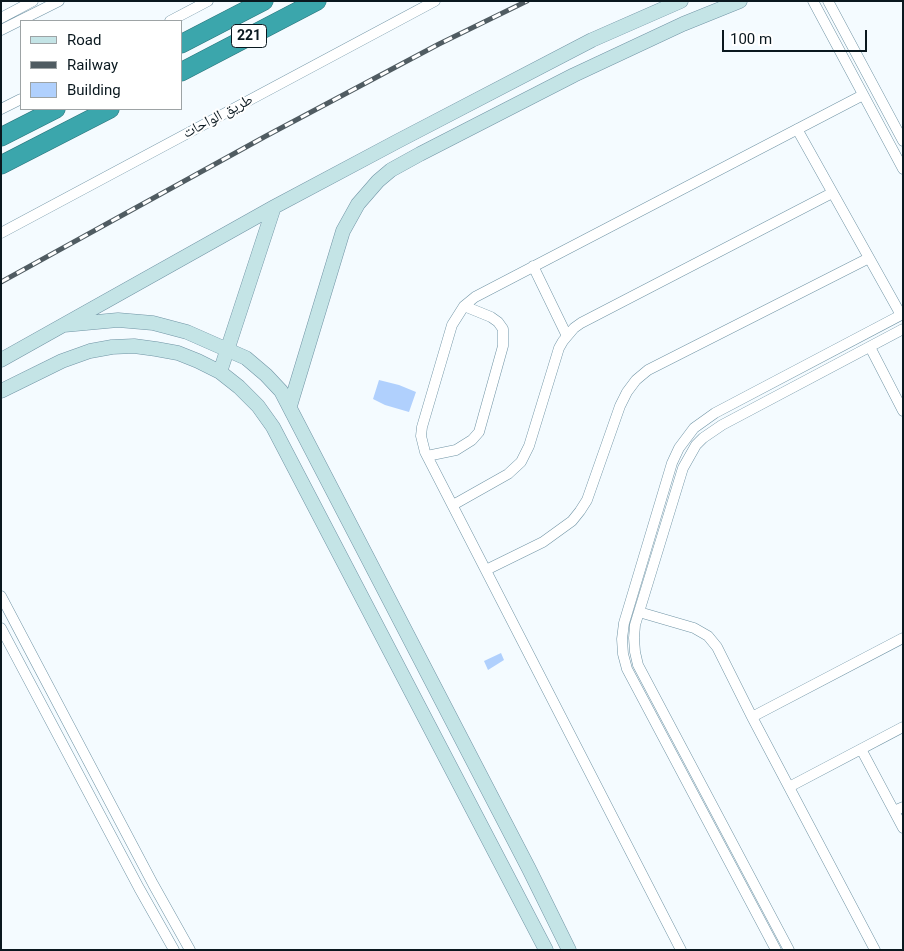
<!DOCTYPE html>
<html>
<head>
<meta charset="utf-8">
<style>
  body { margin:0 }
  #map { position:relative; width:904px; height:951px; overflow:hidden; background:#f4fbff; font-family:Roboto,sans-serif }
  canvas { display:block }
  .frame { position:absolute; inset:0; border:2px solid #0a181f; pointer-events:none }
  .legend { position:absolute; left:20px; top:20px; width:162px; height:90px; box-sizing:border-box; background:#fff; border:1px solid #9da3a5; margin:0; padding:6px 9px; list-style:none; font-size:15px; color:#0a181f }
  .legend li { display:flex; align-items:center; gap:10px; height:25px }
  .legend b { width:25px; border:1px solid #9da3a5 }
  .scale { position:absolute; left:722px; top:30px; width:145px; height:22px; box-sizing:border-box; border:2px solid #0a181f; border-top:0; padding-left:6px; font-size:15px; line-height:18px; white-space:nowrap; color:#0a181f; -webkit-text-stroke:4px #fff; paint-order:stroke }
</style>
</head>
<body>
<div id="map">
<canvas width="904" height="951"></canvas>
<div class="frame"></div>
<ul class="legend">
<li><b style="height:6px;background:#c4e4e6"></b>Road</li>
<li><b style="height:6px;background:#505c62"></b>Railway</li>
<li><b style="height:14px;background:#b0d0fd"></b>Building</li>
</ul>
<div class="scale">100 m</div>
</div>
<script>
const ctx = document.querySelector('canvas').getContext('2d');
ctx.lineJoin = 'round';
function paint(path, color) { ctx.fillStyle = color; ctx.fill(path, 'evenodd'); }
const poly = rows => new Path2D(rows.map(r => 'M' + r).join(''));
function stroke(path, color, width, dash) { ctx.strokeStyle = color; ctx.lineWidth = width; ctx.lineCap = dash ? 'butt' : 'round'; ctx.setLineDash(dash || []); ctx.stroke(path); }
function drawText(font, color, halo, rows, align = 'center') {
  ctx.font = font + ' Roboto,"Noto Naskh Arabic",sans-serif'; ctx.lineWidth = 4; ctx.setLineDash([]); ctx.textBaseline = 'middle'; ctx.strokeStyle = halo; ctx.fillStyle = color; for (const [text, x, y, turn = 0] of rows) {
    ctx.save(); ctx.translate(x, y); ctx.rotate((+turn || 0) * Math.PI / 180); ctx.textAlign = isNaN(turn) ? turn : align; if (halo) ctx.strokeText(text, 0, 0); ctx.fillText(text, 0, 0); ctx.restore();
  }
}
paint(poly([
  [379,380,399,385,416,392,409,412,385,405,373,399],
  [501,653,504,660,488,670,484,661]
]), '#b0d0fd');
const street = poly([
  [813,1,903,169],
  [828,1,903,141],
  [1,18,33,1],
  [170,21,208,1],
  [1,30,59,1],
  [1,109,21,99],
  [797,129,901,315],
  [1,233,435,1],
  [533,266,567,336],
  [870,347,903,411],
  [427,456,456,450,472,440,479,432,503,346,503,329,498,322,491,317,464,306],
  [453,505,508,474,521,462,529,446,559,348,563,341,574,328,581,323,832,193],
  [486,570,543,542,572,521,580,511,587,500,620,406,627,392,636,380,648,370,869,258],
  [1,596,153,884,190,950],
  [639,612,694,628,708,636,717,647,752,717,875,950],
  [1,628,139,888,174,950],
  [752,717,903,638],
  [861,749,903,828],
  [789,787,903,727],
  [894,811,903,807],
  [681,950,425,452,421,436,422,427,452,325,464,306,475,297,863,95],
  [776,950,627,669,623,654,622,639,624,623,672,463,679,448,694,428,715,413,903,314],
  [789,950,638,665,635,652,634,638,635,625,683,468,696,445,703,438,722,425,903,329]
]);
const secondary = poly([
  [64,325,118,320,153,323,187,332,246,358,266,375,281,391,529,869,569,950],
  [1,360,274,207,398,141,592,40,681,1],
  [220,372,274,207],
  [1,391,62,361,90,351,112,347,134,346,156,349,178,353,198,361,220,372,239,387,258,406,273,427,546,950],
  [290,406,343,231,358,204,378,181,391,170,420,154,574,75,683,24,740,1]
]);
const highway = poly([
  [181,44,264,1],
  [181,72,317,1],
  [1,137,56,109],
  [1,165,110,109]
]);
stroke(street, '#7094a5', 11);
stroke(secondary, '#7094a5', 15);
stroke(highway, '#2a747b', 19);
stroke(street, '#fff', 10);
stroke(secondary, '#c4e4e6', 14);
stroke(highway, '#3ba6ac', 18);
const rail = poly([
  [1,282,266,136,439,44,527,1]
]);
stroke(rail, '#505c62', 5);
stroke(rail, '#fff', 3, [9]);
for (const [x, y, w] of [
  [249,36,35]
]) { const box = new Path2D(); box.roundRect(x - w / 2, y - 11.5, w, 23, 4); ctx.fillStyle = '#fff'; ctx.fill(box); stroke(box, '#0a181f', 1); }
drawText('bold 14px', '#0a181f', null, [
  ["221",249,36]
]);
drawText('15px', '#0a181f', '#fff', [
  ["طريق الواحات",218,117,-28]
]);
</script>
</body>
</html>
